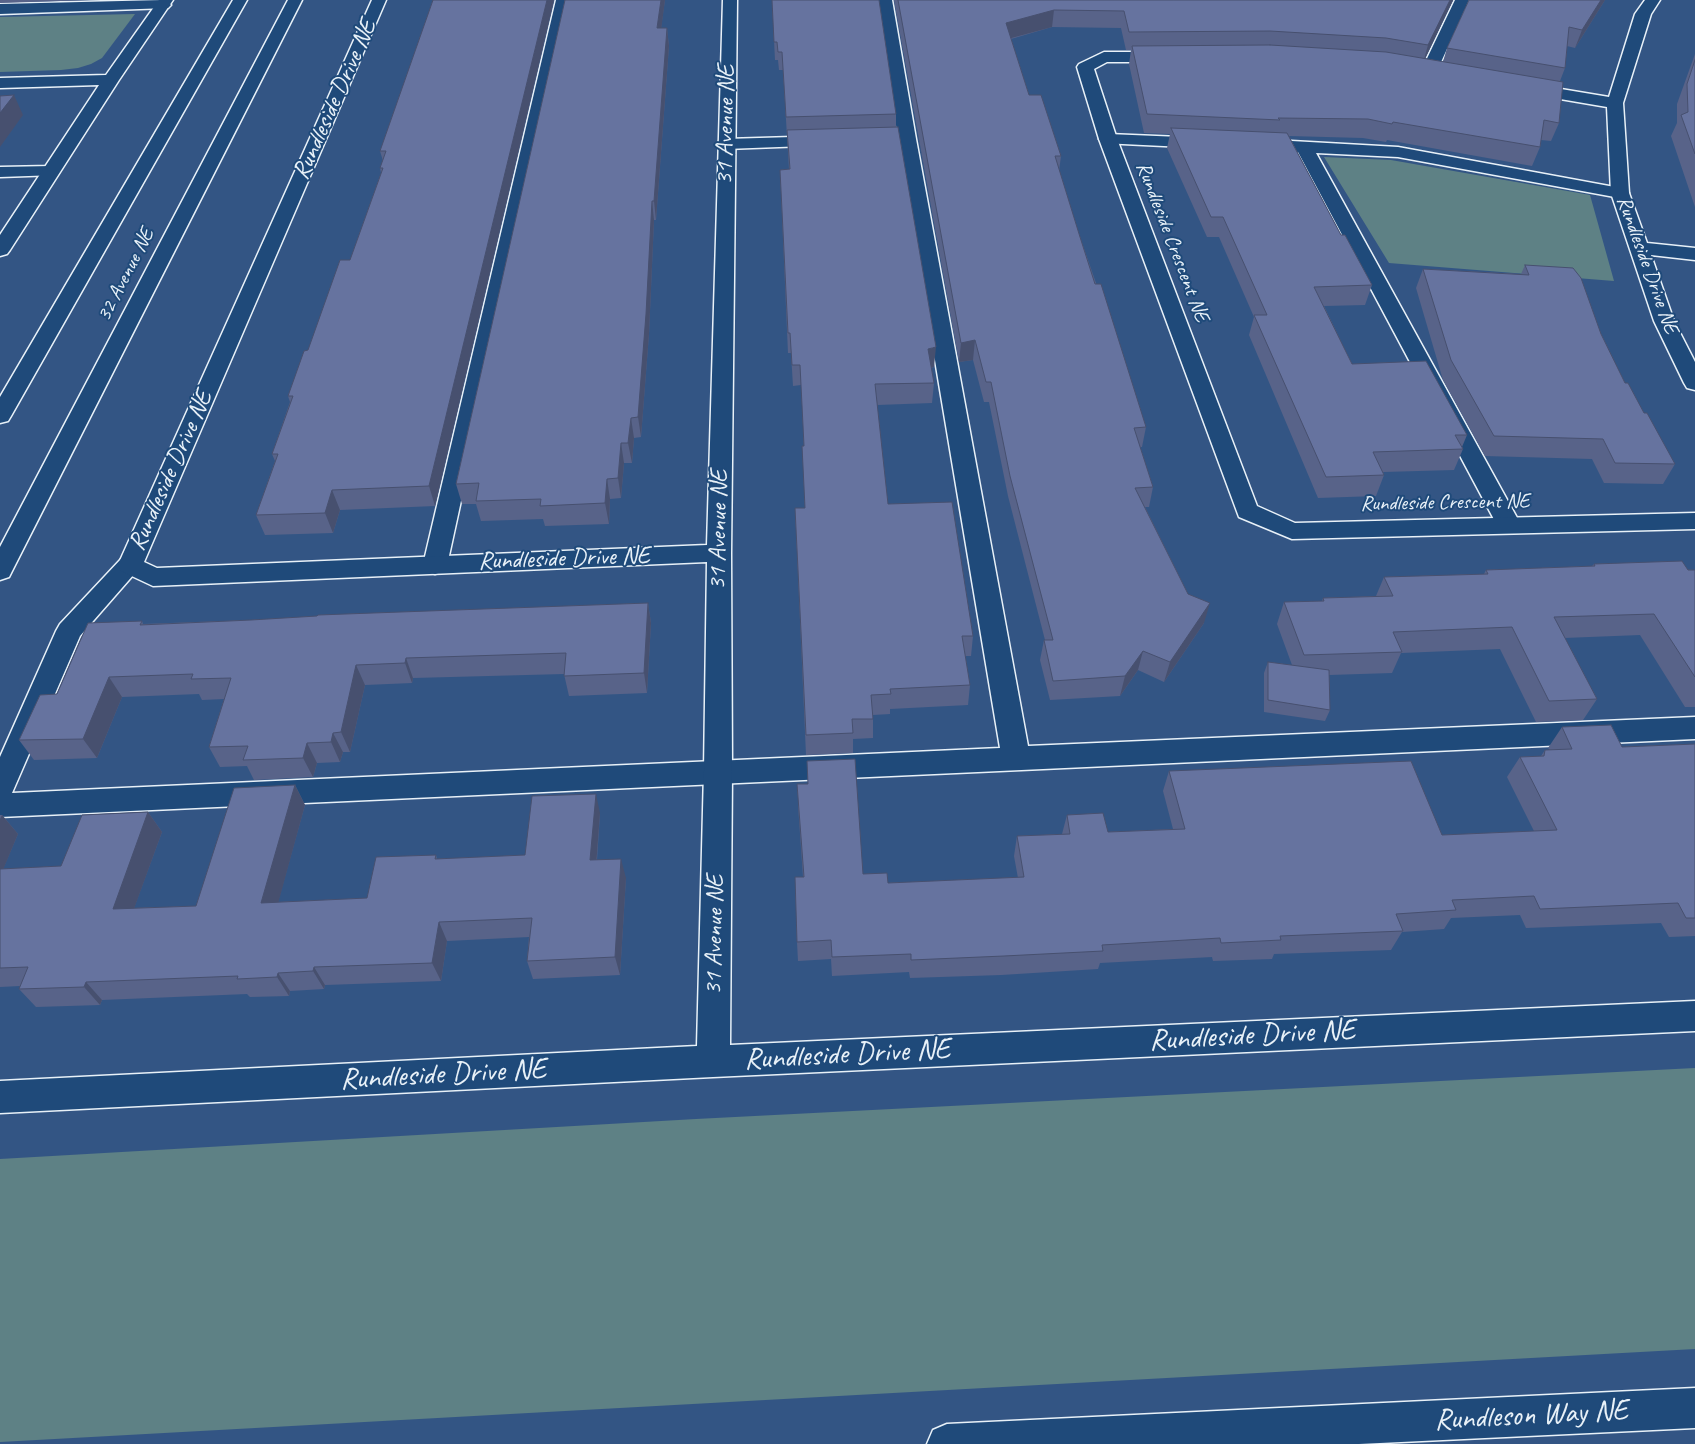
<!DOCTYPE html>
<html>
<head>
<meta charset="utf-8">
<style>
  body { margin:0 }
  canvas { display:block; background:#335584 }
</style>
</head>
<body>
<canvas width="1695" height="1444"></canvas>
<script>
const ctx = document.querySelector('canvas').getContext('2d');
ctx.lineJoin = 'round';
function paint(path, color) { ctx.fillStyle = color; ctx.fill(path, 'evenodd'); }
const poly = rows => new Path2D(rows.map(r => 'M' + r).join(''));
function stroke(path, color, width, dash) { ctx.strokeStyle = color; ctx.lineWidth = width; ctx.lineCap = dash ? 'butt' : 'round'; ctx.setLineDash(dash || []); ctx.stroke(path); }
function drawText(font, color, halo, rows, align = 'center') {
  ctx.font = font + ' Caveat,sans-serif'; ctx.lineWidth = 4; ctx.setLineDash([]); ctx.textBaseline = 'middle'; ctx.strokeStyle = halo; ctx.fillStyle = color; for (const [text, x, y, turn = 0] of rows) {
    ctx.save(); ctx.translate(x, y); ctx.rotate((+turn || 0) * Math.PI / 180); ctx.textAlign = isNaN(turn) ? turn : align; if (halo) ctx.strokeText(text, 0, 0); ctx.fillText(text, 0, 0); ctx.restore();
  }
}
paint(poly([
  [135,14,102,58,91,64,78,68,61,70,0,72,0,17],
  [1324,157,1391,160,1590,195,1614,281,1389,263],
  [1695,1068,1695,1349,0,1442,0,1159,696,1119]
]), '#5e8185');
const service = poly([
  [163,0,168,2,171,5,168,8,0,14,0,4,163,0],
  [556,0,570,0,447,565,444,571,435,574,426,571,423,565,556,0],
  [878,0,892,0,916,139,1028,746,1695,717,1695,739,0,817,0,757,56,631,60,624,121,559,130,556,139,559,142,565,80,636,12,793,1000,748,898,139,878,0],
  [1455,0,1469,0,1437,71,1435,74,1429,76,1423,74,1421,71,1455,0],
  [1108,134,1205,138,1211,139,1214,143,1211,147,1205,148,1102,143,1099,139,1102,135,1108,134],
  [826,136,832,137,835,141,832,145,726,149,720,148,717,144,720,140,726,139,826,136],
  [1256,139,1398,147,1620,188,1626,189,1629,193,1626,197,1620,198,1398,157,1316,153,1521,525,1518,531,1509,533,1500,531,1497,525,1298,152,1250,148,1247,144,1250,140,1256,139],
  [51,166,57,167,60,171,57,175,0,177,0,167,51,166]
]);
const minor = poly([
  [159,0,173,0,119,80,10,250,7,254,0,256,0,235,99,85,0,88,0,78,106,75,159,0],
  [372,0,386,0,144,562,157,568,707,545,723,0,737,0,731,553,732,771,730,1045,1695,1001,1695,1031,713,1077,0,1113,0,1081,697,1046,704,771,707,562,153,586,121,571,118,565,372,0],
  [1645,0,1660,0,1651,14,1623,103,1629,193,1647,243,1695,248,1695,260,1651,255,1674,321,1695,362,1695,390,1687,388,1684,383,1654,321,1611,193,1607,107,1525,93,1519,91,1517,88,1519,85,1525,83,1609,97,1635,14,1645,0],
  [1104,52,1167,52,1173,54,1175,57,1173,60,1167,62,1107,62,1094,69,1117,139,1257,506,1295,523,1695,513,1695,529,1292,539,1239,517,1099,139,1077,67,1079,64,1104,52],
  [1695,1388,1695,1428,1359,1444,927,1444,933,1430,947,1424,1695,1388]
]);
const secondary = poly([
  [233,0,247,0,11,416,8,421,0,423,0,397,233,0],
  [288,0,302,0,12,571,9,577,0,580,0,547,288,0]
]);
stroke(service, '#e8f1f8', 3);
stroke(minor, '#e8f1f8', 3);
stroke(secondary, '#e8f1f8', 3);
paint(service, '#1f4a7a');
paint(minor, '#1f4a7a');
paint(secondary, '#1f4a7a');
paint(poly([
  [0,0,90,0,0,3],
  [433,0,554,0,435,506,340,510,333,533,265,535,256,515,275,461,272,454,290,402,288,396,308,350,350,260,381,173,380,168,383,161,380,151],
  [565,0,665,0,661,28,667,28,669,46,656,220,654,220,649,334,641,437,634,438,632,463,624,463,621,498,610,499,609,524,545,526,543,519,481,521,476,504,462,504,456,484],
  [772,0,896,114,896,127,934,367,931,368,934,383,932,403,877,405,888,504,973,636,971,656,965,656,970,685,968,705,890,709,890,714,873,715,873,738,853,739,853,753,806,755,795,508,805,508,804,446,801,385,793,386,791,353,788,353,780,170,789,169,783,70,779,70,778,60,775,60],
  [894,0,1453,0,1425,58,1443,62,1447,48,1605,0,1575,48,1567,46,1565,68,1560,81,1559,123,1551,141,1541,140,1540,147,1532,166,1387,140,1386,142,1363,138,1289,136,1341,235,1372,285,1365,305,1324,306,1352,364,1467,435,1462,447,1463,449,1454,470,1383,472,1384,475,1376,496,1318,498,1249,335,1254,317,1219,237,1207,237,1167,148,1170,134,1144,133,1129,64,1131,50,1126,50,1121,28,1052,27,1011,39,1029,95,1061,156,1059,171,1080,237,1146,427,1142,447,1140,447,1153,487,1149,507,1145,507,1188,594,1204,623,1164,682,1138,670,1120,696,1050,700,1040,660,1044,640,1045,640,1008,496,989,402,984,402,973,360,959,362],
  [1695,54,1695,207,1671,136,1677,123,1677,104],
  [1525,265,1601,334,1625,383,1644,413,1675,464,1663,484,1604,483,1592,459,1485,456,1443,380,1416,288,1423,269,1521,274],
  [1594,564,1695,570,1695,707,1685,707,1640,635,1564,638,1597,699,1583,720,1536,722,1500,649,1401,653,1392,673,1329,675,1330,710,1325,721,1264,712,1264,673,1268,662,1292,665,1277,624,1284,602,1322,601,1323,598,1376,596,1384,577,1484,574,1486,570,1592,566],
  [648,603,651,623,647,693,569,696,564,674,413,678,412,683,365,685,350,752,343,752,340,762,317,763,313,777,254,780,247,766,220,767,209,747,224,699,202,700,199,694,122,697,97,758,34,760,19,740,57,694,142,621,143,624,251,620],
  [1562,727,1622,747,1695,744,1695,936,1669,937,1661,923,1526,928,1520,915,1451,918,1444,929,1402,932,1391,950,1274,954,1272,959,1213,961,1212,957,1100,963,1098,969,1001,975,910,978,909,972,832,976,831,959,798,961,797,942,803,877,798,805,863,874,888,883,1018,878,1014,856,1017,836,1062,834,1067,815,1108,832,1173,829,1163,791,1169,771,1442,835,1534,831,1507,777,1520,757,1541,756,1545,750,1550,750,1548,748],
  [295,785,305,805,278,902,367,898,436,855,437,859,525,855,600,813,597,860,626,878,620,975,533,979,527,961,529,937,447,941,441,981,325,985,324,989,290,991,289,996,250,997,247,994,102,1000,100,1005,36,1007,19,989,20,986,0,987,0,815,2,815,18,834,3,869,61,866,148,812,162,832,134,908,196,906]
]), '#586389');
paint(poly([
  [547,0,554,0,435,506,429,486],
  [661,0,665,0,659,46,657,28],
  [1450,0,1453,0,1423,63,1428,45],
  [1601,0,1605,0,1575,48,1582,30],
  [1054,10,1052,27,1004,40,1006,23],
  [667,28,669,46,656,220,654,201],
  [14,95,23,115,0,147,0,113],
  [652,201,654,220,649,334,641,437,638,417],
  [975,340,973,360,959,362,961,343],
  [936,347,934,367,927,369,928,349],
  [631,418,634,438,632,463,628,443],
  [621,443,624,463,621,498,618,478],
  [607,479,610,499,609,524,605,503],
  [332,490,340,510,333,533,325,513],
  [648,603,651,623,647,693,644,673],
  [1210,603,1204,623,1164,682,1170,662],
  [1143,651,1138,670,1120,696,1125,676],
  [406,658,413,678,412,683,405,663],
  [356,665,365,685,350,752,341,732],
  [109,677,122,697,97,758,83,739],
  [333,733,343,752,340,762,331,742],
  [307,743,317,763,313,777,303,758],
  [295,785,305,805,273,922,261,903],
  [596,794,600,813,595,880,590,860],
  [148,812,162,832,127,928,113,909],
  [2,815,18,834,0,877,0,819],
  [621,859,626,878,620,975,615,957],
  [439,922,447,941,441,981,432,963],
  [314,967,325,985,324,989,313,971],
  [278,973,290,991,289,996,277,977],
  [86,982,102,1000,100,1005,84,987]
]), '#47506f');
const building = poly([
  [433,0,547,0,429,486,332,490,325,513,256,515,278,454,272,454,293,396,288,396,304,351,308,350,340,260,350,260,383,168,380,168,386,151,380,151,433,0],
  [565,0,661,0,657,28,667,28,654,201,652,201,646,314,638,417,631,418,628,443,621,443,618,478,607,479,605,503,540,506,541,499,476,501,479,483,456,484,565,0],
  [772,0,879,0,896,114,786,117,782,52,778,52,777,42,774,42,772,0],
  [898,0,1450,0,1428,45,1386,38,1270,31,1129,32,1124,11,1054,10,1006,23,1029,95,1041,95,1061,156,1055,156,1080,237,1095,284,1101,284,1146,427,1134,428,1153,487,1135,488,1188,594,1210,603,1170,662,1143,651,1125,676,1053,681,1044,640,1053,640,1010,476,991,382,986,382,975,340,961,343,898,0],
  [1469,0,1601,0,1582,30,1569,27,1565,68,1447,48,1469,0],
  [1270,45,1386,52,1563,82,1559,123,1544,120,1540,147,1393,122,1392,124,1368,119,1278,118,1280,120,1147,114,1132,46,1270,45],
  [1695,60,1695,154,1681,115,1688,112,1687,84,1695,60],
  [14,95,0,113,0,96,14,95],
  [898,127,936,347,928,349,934,383,875,384,888,504,952,502,973,636,962,636,970,685,890,689,891,694,871,695,873,719,852,719,853,733,806,735,795,508,805,508,802,446,804,446,800,365,792,365,790,333,788,333,780,170,790,169,787,130,898,127],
  [1171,128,1287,133,1341,235,1345,235,1372,285,1314,287,1352,364,1426,361,1467,435,1455,435,1463,449,1373,452,1384,475,1326,477,1254,315,1267,315,1223,217,1211,217,1171,128],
  [1525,265,1573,268,1581,278,1601,334,1625,383,1628,383,1644,413,1647,413,1675,464,1615,463,1603,439,1494,436,1451,360,1423,269,1529,275,1525,265],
  [1682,561,1688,570,1695,570,1695,677,1654,614,1554,617,1597,699,1549,701,1512,627,1393,632,1402,652,1304,655,1284,602,1324,601,1323,598,1393,596,1384,577,1488,574,1486,570,1595,566,1594,564,1682,561],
  [648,603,644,673,564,676,566,653,406,658,405,663,356,665,341,732,333,733,331,742,307,743,303,758,243,760,248,746,209,747,231,678,191,679,193,674,109,677,83,739,19,740,40,695,57,694,88,623,142,621,140,625,251,620,317,616,318,615,648,603],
  [1268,662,1329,670,1330,710,1268,700,1268,662],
  [1611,725,1622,747,1695,744,1695,918,1686,918,1678,903,1540,909,1534,896,1452,900,1456,910,1396,914,1403,931,1280,936,1281,940,1221,943,1220,938,1102,945,1103,951,1004,956,911,960,911,954,832,957,831,940,797,942,795,877,804,877,797,784,808,784,807,761,855,759,863,874,887,873,888,883,1024,877,1017,836,1070,834,1067,815,1103,813,1108,832,1185,829,1169,771,1411,761,1442,835,1557,830,1520,757,1544,756,1545,750,1572,749,1562,727,1611,725],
  [295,785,261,903,367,898,376,857,436,855,435,859,525,855,532,796,596,794,590,860,621,859,615,957,527,961,532,918,439,922,432,963,314,967,313,971,278,973,277,977,237,979,238,976,86,982,84,987,19,989,28,967,0,968,0,869,61,866,82,815,148,812,113,909,196,906,234,788,295,785]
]);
paint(building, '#66739f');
stroke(building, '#47506f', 1);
drawText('21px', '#e8f1f8', '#1f4a7a', [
  ["Rundleside Crescent NE",1172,242,69],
  ["Rundleside Drive NE",1647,265,70],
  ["32 Avenue NE",126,275,-63],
  ["Rundleside Crescent NE",1445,503,-1]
]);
drawText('25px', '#e8f1f8', '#1f4a7a', [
  ["Rundleside Drive NE",335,100,-66],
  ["31 Avenue NE",726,125,-89],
  ["Rundleside Drive NE",171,471,-66],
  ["31 Avenue NE",719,530,-89],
  ["Rundleside Drive NE",564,559,-2],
  ["31 Avenue NE",715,935,-89]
]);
drawText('30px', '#e8f1f8', '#1f4a7a', [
  ["Rundleside Drive NE",1252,1036,-3],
  ["Rundleside Drive NE",847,1055,-3],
  ["Rundleside Drive NE",443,1075,-3],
  ["Rundleson Way NE",1531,1416,-3]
]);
</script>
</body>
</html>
